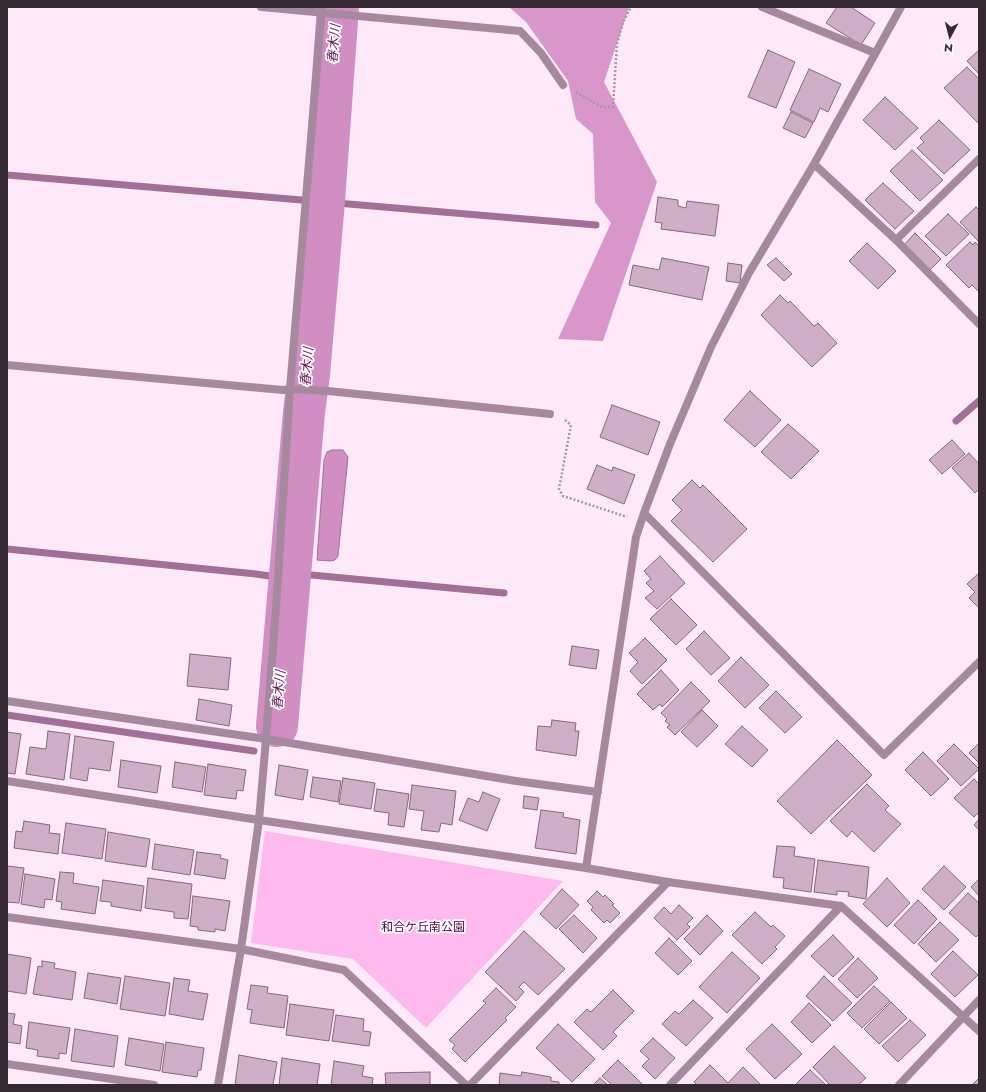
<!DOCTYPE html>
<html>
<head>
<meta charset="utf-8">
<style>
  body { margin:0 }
  #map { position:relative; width:986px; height:1092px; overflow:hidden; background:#fde9f7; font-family:Jost,sans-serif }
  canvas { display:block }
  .frame { position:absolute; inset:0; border:8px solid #342831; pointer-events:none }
  .north { position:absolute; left:930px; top:16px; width:40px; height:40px; -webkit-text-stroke:3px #fdfdfd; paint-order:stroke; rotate:187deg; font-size:11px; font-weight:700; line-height:16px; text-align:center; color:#342831 }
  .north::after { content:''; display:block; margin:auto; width:14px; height:18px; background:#342831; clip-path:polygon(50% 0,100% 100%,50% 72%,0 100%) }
</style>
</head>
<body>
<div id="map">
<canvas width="986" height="1092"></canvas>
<div class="frame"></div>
<div class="north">N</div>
</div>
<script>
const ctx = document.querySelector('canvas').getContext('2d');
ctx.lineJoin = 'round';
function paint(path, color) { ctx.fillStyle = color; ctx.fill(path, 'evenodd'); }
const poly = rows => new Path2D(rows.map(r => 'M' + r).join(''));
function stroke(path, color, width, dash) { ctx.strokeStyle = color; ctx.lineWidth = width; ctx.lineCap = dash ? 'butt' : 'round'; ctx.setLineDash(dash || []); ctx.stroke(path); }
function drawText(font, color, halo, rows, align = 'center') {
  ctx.font = font + ' Jost,"Noto Sans JP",sans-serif'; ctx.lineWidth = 3.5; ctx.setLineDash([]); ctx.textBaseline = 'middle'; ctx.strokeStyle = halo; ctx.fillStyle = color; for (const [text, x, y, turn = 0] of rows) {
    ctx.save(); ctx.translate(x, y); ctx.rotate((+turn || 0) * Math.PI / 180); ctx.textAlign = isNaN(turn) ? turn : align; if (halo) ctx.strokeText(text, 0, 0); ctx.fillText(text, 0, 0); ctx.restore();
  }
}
paint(poly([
  [265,831,563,881,426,1028,353,959,251,943]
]), '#feb9ef');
paint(poly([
  [509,7,629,7,604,82,657,182,603,341,558,339,611,223,595,202,593,134,576,119,568,81,526,22]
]), '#d996ca');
const water = poly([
  [332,450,343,450,348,457,338,556,335,560,330,561,317,560,324,460,327,452,332,450]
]);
paint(water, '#d18ec2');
stroke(water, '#a26f96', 1);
stroke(poly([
  [7,175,596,225],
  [956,421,979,401],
  [7,549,256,574,290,579],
  [290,573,504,593],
  [7,715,254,751]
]), '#a26f96', 7);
stroke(poly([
  [277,726,304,412,309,375,324,201,338,7]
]), '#d18ec2', 42);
const building = poly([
  [837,7,851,7,875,23,861,45,826,23,837,7],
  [768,50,795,62,776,108,748,97,768,50],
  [979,50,979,74,967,61,979,50],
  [967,67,979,79,979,124,944,88,967,67],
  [809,69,841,84,828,112,820,108,814,122,790,110,809,69],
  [885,97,918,128,895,150,863,120,885,97],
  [791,112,813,123,805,138,783,128,791,112],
  [939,120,970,150,944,174,917,148,924,142,920,138,939,120],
  [912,150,943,180,920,201,890,171,912,150],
  [883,183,914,211,895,229,865,200,883,183],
  [658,197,678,200,678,206,686,208,687,201,719,205,715,236,661,229,662,223,655,222,658,197],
  [976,207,979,210,979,242,960,222,976,207],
  [948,214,969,234,946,256,925,236,948,214],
  [915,233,941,259,930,270,904,245,915,233],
  [970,242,973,245,975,242,979,246,979,292,972,285,969,288,946,265,970,242],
  [867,243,896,271,878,289,849,261,867,243],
  [662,258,709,267,702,300,629,285,633,265,659,270,662,258],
  [776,258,792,274,784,281,767,265,776,258],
  [728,263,742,265,740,283,726,281,728,263],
  [780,295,788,303,790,301,814,326,818,323,837,343,812,367,761,315,780,295],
  [750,391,781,420,755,447,724,420,750,391],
  [612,405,660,422,648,455,600,437,612,405],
  [788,424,819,451,791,479,761,452,788,424],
  [952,440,965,454,942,474,929,460,952,440],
  [969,453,979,464,979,489,975,493,952,468,969,453],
  [597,465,612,471,613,467,635,475,624,504,587,489,597,465],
  [692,480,700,488,703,485,747,529,713,562,671,521,682,510,672,500,692,480],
  [660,556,685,583,657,609,645,598,654,591,646,583,651,579,644,571,660,556],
  [979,573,979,608,969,598,975,592,967,584,979,573],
  [671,599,697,625,676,645,650,619,671,599],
  [704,631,730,658,711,675,686,649,704,631],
  [645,638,667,660,642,684,630,671,638,662,629,653,645,638],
  [572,646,599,650,596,669,569,665,572,646],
  [190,654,231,658,228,690,187,686,190,654],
  [741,657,769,685,745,708,718,681,741,657],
  [661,670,679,690,662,707,660,704,653,710,637,694,661,670],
  [691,682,710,701,675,735,667,727,670,725,665,721,667,719,661,713,691,682],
  [776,691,802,717,785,733,759,708,776,691],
  [199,699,232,705,229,726,196,720,199,699],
  [702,710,718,726,697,747,681,732,702,710],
  [552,720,576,723,575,731,579,731,576,756,536,750,538,726,551,727,552,720],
  [742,726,768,750,752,767,725,744,742,726],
  [48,731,70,734,64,780,26,774,30,747,46,749,48,731],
  [7,732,21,734,15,774,7,773,7,732],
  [75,736,114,742,110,771,89,768,87,781,70,778,75,736],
  [837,740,872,775,811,834,777,801,837,740],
  [979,743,979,763,969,753,979,743],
  [954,744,979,769,961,786,937,761,954,744],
  [923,752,949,779,931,796,905,770,923,752],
  [121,760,161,766,157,793,118,787,121,760],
  [175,762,206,767,202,792,172,787,175,762],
  [208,764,246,770,243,791,237,790,236,799,204,795,208,764],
  [279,765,308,770,303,800,275,795,279,765],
  [313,777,341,781,338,802,310,797,313,777],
  [343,778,375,783,371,809,339,804,343,778],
  [974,779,979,784,979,812,974,817,954,798,974,779],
  [867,784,889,806,885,810,901,824,874,852,852,831,847,837,830,821,867,784],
  [412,785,456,791,452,825,441,823,439,832,421,830,424,811,409,809,412,785],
  [377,789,409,794,404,827,388,825,389,813,374,811,377,789],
  [483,792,500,799,487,831,459,820,468,798,479,802,483,792],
  [524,796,539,798,537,810,523,808,524,796],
  [541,810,564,813,563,817,580,820,576,854,535,848,541,810],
  [979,819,979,830,974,825,979,819],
  [24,821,50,825,49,833,60,834,58,854,14,848,16,831,22,832,24,821],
  [66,823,106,829,102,859,62,853,66,823],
  [108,832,150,839,146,867,105,861,108,832],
  [155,844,194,850,190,875,152,869,155,844],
  [777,846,795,847,794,856,815,859,811,892,783,888,784,878,773,877,777,846],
  [197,852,221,855,220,858,228,860,225,879,194,874,197,852],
  [818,860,869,867,866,899,848,896,849,892,837,891,837,895,814,892,818,860],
  [7,866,24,868,19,903,7,902,7,866],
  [944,866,966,887,944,910,922,889,944,866],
  [60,872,74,873,73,883,99,887,95,914,61,909,62,902,56,901,60,872],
  [25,874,55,879,52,900,45,899,44,908,21,904,25,874],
  [148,878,192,884,188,919,174,918,174,912,145,908,148,878],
  [887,878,910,903,887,927,863,904,887,878],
  [979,879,979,896,971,887,979,879],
  [103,880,144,886,141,911,111,906,111,902,100,901,103,880],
  [562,889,579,905,556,929,540,914,562,889],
  [597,891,603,897,605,895,614,904,612,905,620,913,610,923,607,920,604,923,591,910,593,907,587,901,597,891],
  [968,893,979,903,979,934,976,937,949,913,968,893],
  [193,896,230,901,225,931,215,929,215,932,198,930,198,927,190,926,193,896],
  [918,900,937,919,914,944,894,925,918,900],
  [679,905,693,918,687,924,690,927,677,940,654,918,664,907,671,914,679,905],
  [755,912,771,927,773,925,785,936,775,947,777,949,762,964,732,935,755,912],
  [574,915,597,938,583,953,559,929,574,915],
  [707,915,723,931,700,955,684,939,707,915],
  [940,922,959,940,936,962,918,944,940,922],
  [524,931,565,969,538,995,524,982,519,987,524,992,516,1001,485,972,524,931],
  [833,935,854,957,833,977,811,956,833,935],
  [669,938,692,961,678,975,655,953,669,938],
  [953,951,978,975,955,997,931,974,953,951],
  [732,952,760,978,727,1013,699,987,732,952],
  [7,954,31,958,26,994,7,991,7,954],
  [858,958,878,978,857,998,838,979,858,958],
  [42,961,55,963,54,968,76,972,72,1000,33,994,38,966,42,967,42,961],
  [88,973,121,978,117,1004,84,998,88,973],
  [125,976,170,983,165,1016,120,1009,125,976],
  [824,976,852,1003,833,1021,806,996,824,976],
  [174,978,190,980,188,991,208,994,203,1020,169,1014,174,978],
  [251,985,268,987,267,993,288,996,284,1028,250,1023,252,1010,247,1009,251,985],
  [874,986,890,1001,862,1028,847,1013,874,986],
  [496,988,516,1007,505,1018,507,1020,465,1062,452,1049,455,1045,449,1040,486,1003,483,1001,496,988],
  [613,990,634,1011,613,1032,617,1036,603,1050,574,1022,587,1009,591,1012,613,990],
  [693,1000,713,1018,686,1046,662,1024,675,1011,679,1014,693,1000],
  [891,1002,907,1018,879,1044,864,1029,891,1002],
  [809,1003,831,1025,812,1043,791,1022,809,1003],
  [290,1004,334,1010,329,1041,286,1035,290,1004],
  [7,1013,15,1014,13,1024,22,1026,20,1044,7,1042,7,1013],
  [336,1015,364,1019,363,1031,371,1032,369,1046,332,1041,336,1015],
  [910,1020,926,1035,898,1062,882,1046,910,1020],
  [29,1022,70,1028,66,1054,59,1053,59,1059,37,1056,38,1050,26,1048,29,1022],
  [558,1024,595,1059,572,1082,536,1048,558,1024],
  [772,1024,802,1054,775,1079,746,1049,772,1024],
  [75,1029,118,1036,114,1067,71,1061,75,1029],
  [129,1038,164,1044,160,1071,125,1065,129,1038],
  [653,1038,675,1058,655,1079,642,1066,649,1059,640,1051,653,1038],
  [166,1042,204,1048,201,1070,198,1070,197,1077,162,1072,166,1042],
  [834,1046,866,1078,858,1085,830,1085,813,1067,834,1046],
  [239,1055,277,1062,273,1085,235,1085,239,1055],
  [282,1058,320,1064,317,1085,279,1085,282,1058],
  [618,1060,643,1085,612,1085,602,1076,618,1060],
  [334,1061,364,1066,362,1076,373,1078,372,1085,331,1085,334,1061],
  [710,1065,728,1083,743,1067,761,1085,697,1085,694,1082,710,1065],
  [810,1070,826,1085,795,1085,810,1070],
  [430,1072,430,1085,386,1085,385,1073,430,1072],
  [522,1072,551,1077,551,1081,559,1082,559,1085,499,1085,500,1073,521,1076,522,1072],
  [600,1078,608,1085,593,1085,600,1078],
  [979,1078,979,1085,972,1085,979,1078]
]);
paint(building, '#cfafc7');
stroke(building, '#84687d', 1);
stroke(poly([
  [576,92,602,107,613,107,617,44,623,22,631,7],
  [565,420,571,425,559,489,563,496,627,517]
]), '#a696a1', 2.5, [2, 2]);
stroke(poly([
  [261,7,520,31,541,53,563,85],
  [762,7,875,53],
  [814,164,896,240,979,324],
  [896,240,979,159],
  [7,365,283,390,290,389,328,391,550,414],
  [644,513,884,755,979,662],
  [7,701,266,739,516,781,598,792],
  [7,781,259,820,586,868,668,882,841,906,979,1031],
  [586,868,636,537,644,513,670,444,711,347,749,273,814,164,901,7],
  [7,917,241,949,344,970,466,1085],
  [7,1064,154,1085],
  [218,1085,241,949,259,820,266,739,277,594,290,389,322,7],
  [470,1085,668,882],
  [670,1085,841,906]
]), '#a7899f', 8);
stroke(poly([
  [899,1085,979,1000]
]), '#a7899f', 8);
drawText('12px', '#530049', '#fdfdfd', [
  ["和合ケ丘南公園",423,928]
]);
drawText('italic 13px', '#691b5d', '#fdfdfd', [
  ["春木川",335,44,-85],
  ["春木川",308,367,-85],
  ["春木川",280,690,-85]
]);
</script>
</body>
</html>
